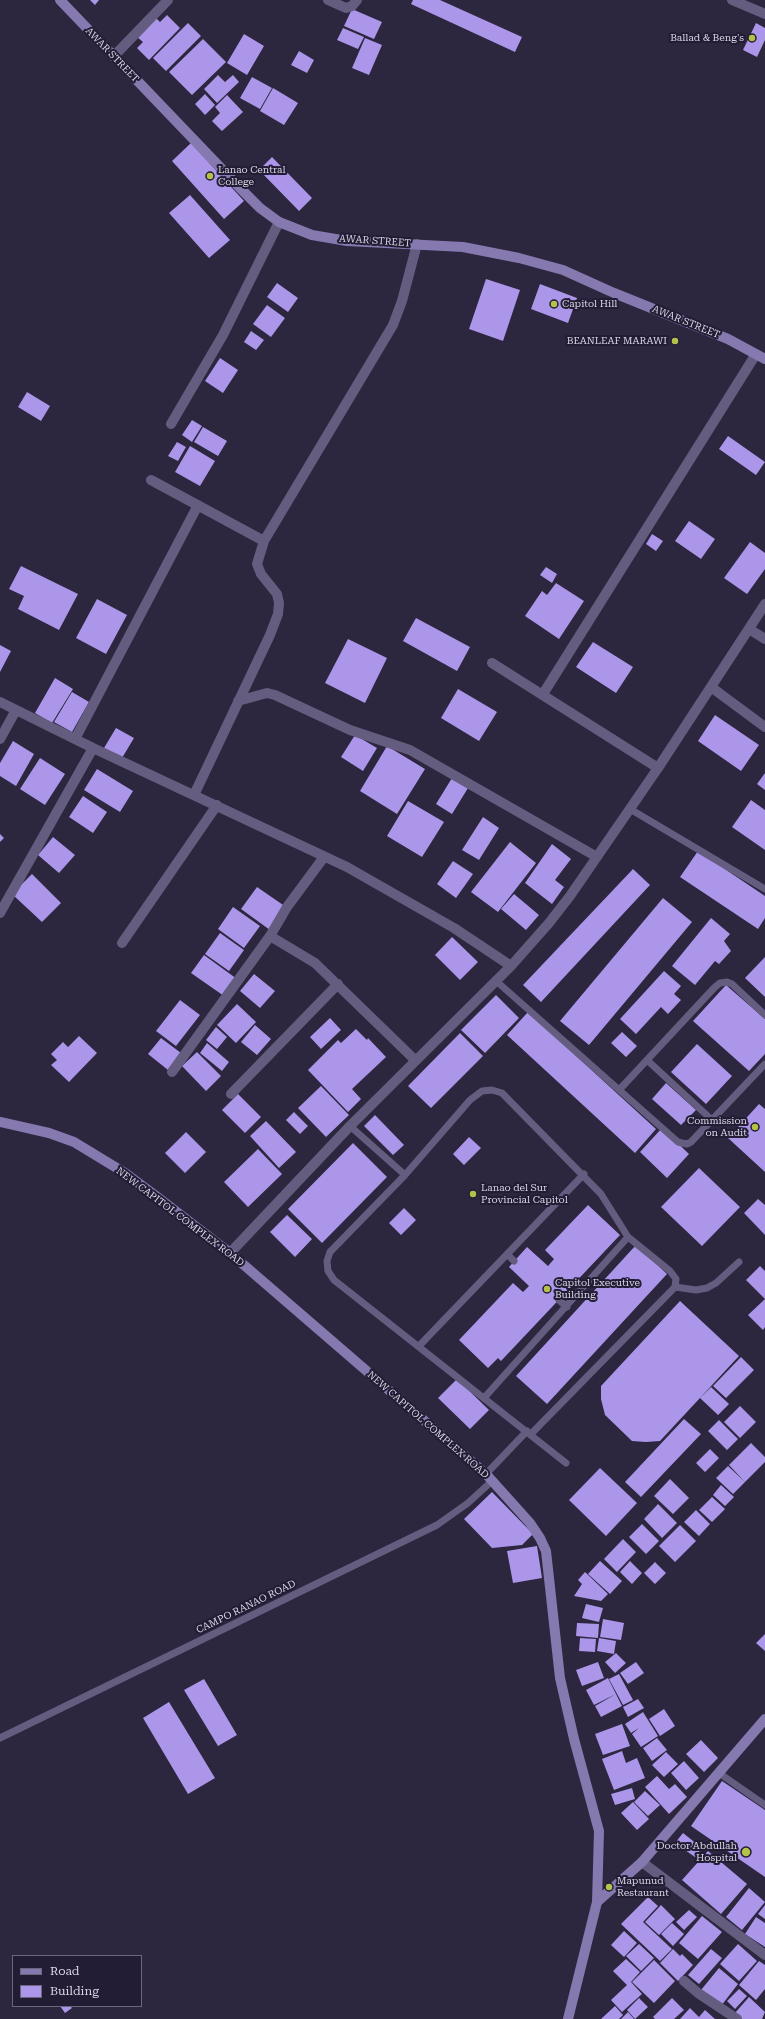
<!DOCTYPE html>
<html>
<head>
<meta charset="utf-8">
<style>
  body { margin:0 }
  #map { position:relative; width:765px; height:2019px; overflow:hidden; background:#2c263e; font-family:"Roboto Serif",serif }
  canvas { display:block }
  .legend { position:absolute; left:12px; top:1955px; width:130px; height:52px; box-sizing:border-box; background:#221c34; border:1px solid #6b667b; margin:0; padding:5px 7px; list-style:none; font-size:12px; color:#d9d6e6 }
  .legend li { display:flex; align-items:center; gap:8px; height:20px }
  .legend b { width:20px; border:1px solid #6b667b }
</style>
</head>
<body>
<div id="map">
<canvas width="765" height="2019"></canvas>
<ul class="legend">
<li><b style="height:5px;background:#8679b0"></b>Road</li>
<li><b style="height:11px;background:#ab96ea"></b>Building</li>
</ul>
</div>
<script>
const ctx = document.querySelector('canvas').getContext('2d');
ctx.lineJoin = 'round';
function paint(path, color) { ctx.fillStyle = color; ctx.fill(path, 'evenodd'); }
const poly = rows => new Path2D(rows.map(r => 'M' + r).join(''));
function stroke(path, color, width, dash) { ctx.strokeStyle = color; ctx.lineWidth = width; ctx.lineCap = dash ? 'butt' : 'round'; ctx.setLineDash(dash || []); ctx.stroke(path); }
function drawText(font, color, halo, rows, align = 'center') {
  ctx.font = font + ' "Roboto Serif",serif'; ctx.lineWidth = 4; ctx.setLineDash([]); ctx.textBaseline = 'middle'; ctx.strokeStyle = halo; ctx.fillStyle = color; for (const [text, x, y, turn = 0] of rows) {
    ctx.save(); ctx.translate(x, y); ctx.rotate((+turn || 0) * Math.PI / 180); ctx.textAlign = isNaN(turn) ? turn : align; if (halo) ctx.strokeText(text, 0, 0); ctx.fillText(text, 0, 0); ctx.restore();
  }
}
paint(poly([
  [90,0,99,0,95,5],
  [413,0,440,0,522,37,515,52,411,4],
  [352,9,382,22,374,39,344,26],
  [167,15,180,28,149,60,137,48,143,42,137,37,156,18,160,22],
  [188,23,201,36,166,71,153,58],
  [756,23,765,28,765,40,757,57,743,50],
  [343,28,364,37,358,49,337,40],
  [244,34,264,46,247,75,227,63],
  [365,38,382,45,369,75,352,68],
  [203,39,226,62,192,95,169,72],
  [299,51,314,60,307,73,291,65],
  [218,75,225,82,233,75,239,82,217,103,204,89],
  [252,77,272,88,260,109,240,98],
  [273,88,298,103,284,125,260,111],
  [205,94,215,105,205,115,195,104],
  [227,95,243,112,222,131,212,121,220,113,215,107],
  [191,143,244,201,224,219,172,161],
  [272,157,312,198,299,211,259,170],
  [190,195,230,240,209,258,169,213],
  [486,279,520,290,503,341,469,329],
  [277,283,298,298,288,312,267,297],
  [540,284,577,298,568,323,531,309],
  [267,305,285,318,271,337,253,324],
  [251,331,264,340,256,350,244,342],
  [220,358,238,370,223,393,205,381],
  [27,392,50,406,41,421,18,407],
  [192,420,202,426,192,442,182,435],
  [203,427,227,441,218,456,194,442],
  [728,436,765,462,756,475,719,449],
  [177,442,186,447,178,461,168,456],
  [190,446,215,461,200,486,175,472],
  [689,521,715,539,701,559,675,541],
  [652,534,663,541,656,551,646,544],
  [750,542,765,553,765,569,747,594,724,578],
  [21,566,78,594,59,630,18,609,24,596,9,589],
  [546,567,557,574,552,583,540,575],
  [556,583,584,601,559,639,525,616,542,591,547,595],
  [97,599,127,615,106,654,76,638],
  [416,618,470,647,457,671,403,641],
  [348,639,387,658,365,703,325,683],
  [593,642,633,667,616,693,576,667],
  [0,645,11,651,0,672],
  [55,678,73,689,52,723,35,713],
  [458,689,497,712,479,741,441,718],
  [72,692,89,702,72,732,54,722],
  [715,715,759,745,741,771,698,741],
  [116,728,134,738,122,758,104,748],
  [355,735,377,748,363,771,341,757],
  [13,741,34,754,16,786,0,776,0,763],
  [387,746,425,769,397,814,360,791],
  [40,758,65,774,45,805,20,789],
  [97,769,133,791,120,812,84,790],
  [765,773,765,790,757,784],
  [452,778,468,788,452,814,436,804],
  [83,796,107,812,93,833,69,817],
  [751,800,765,810,765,850,732,827],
  [408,801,444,822,422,857,387,836],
  [483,817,499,828,479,860,462,850],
  [0,834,4,838,0,842],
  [53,837,75,855,59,873,38,855],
  [510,842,536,863,498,912,471,892],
  [552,844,571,859,555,880,564,887,552,904,525,883],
  [698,851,765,896,765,918,758,929,680,877],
  [453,861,473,874,456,898,437,884],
  [633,869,650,885,541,1002,523,985],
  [32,874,61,903,42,922,12,894],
  [257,887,286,907,270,930,241,909],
  [514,894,539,915,526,930,501,909],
  [663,898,692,922,589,1045,560,1021],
  [233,907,260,926,244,948,218,929],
  [711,918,730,934,724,941,731,951,719,964,715,961,695,985,672,966],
  [220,933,244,950,229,971,205,954],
  [452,937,478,962,460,980,435,955],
  [204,955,237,979,224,996,191,973],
  [765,957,765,997,745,978],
  [664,971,681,986,674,994,681,1000,668,1014,661,1007,636,1034,620,1019],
  [254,974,275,991,260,1008,240,991],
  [726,985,765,1019,765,1054,749,1071,693,1021],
  [496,995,519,1018,485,1053,461,1030],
  [180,1000,200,1015,176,1046,156,1031],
  [237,1004,256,1022,236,1043,217,1025],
  [528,1012,656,1129,635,1153,507,1035],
  [330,1018,341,1030,321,1049,310,1037],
  [255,1025,271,1039,257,1055,241,1042],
  [216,1027,227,1037,217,1049,206,1040],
  [356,1029,367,1040,368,1038,386,1057,352,1089,361,1099,348,1112,308,1070,338,1040,341,1043],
  [622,1032,637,1046,626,1057,611,1043],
  [460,1033,483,1056,431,1108,408,1086],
  [79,1036,97,1053,69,1082,51,1065,57,1060,51,1054,63,1042,68,1047],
  [161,1038,181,1053,168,1070,148,1054],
  [207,1043,229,1062,222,1071,200,1053],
  [697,1044,732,1076,706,1104,671,1072],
  [197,1052,221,1076,206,1091,182,1066],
  [666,1083,696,1110,681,1125,652,1099],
  [321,1086,349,1115,326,1137,298,1108],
  [238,1094,261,1117,245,1133,222,1110],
  [759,1104,765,1109,765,1172,728,1138],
  [294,1112,308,1126,300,1134,286,1120],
  [375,1115,404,1145,393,1155,364,1126],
  [266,1121,296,1152,279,1168,250,1136],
  [662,1128,689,1154,667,1178,640,1152],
  [186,1132,206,1152,185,1173,165,1153],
  [469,1137,481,1148,464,1165,453,1154],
  [353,1143,387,1177,322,1243,288,1209],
  [258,1149,282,1174,248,1207,224,1182],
  [699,1168,740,1207,702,1246,661,1207],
  [758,1199,765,1205,765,1235,744,1213],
  [588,1205,620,1235,501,1361,498,1358,488,1368,459,1340,513,1283,523,1292,529,1286,509,1267,527,1247,548,1266,554,1259,545,1250],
  [404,1208,416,1220,401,1235,389,1223],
  [287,1215,312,1239,295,1257,270,1232],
  [636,1245,667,1274,547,1404,516,1376],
  [760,1266,765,1271,765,1327,763,1330,748,1315,765,1299,746,1280],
  [680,1301,739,1356,660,1441,646,1442,632,1441,605,1415,601,1399,601,1386],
  [741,1357,754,1370,726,1398,713,1386],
  [457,1379,489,1410,470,1429,438,1398],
  [711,1387,729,1404,718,1415,700,1398],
  [740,1406,756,1422,740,1438,724,1422],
  [684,1419,701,1434,641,1497,625,1482],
  [719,1420,738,1439,727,1450,708,1431],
  [751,1443,765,1457,765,1462,745,1482,729,1465],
  [710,1449,719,1458,705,1472,696,1463],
  [728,1466,745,1482,733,1494,716,1478],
  [600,1468,637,1503,606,1536,569,1500],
  [670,1479,689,1498,673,1514,654,1496],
  [721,1485,734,1497,725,1506,713,1495],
  [492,1492,533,1534,522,1545,492,1548,464,1519],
  [712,1497,725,1509,712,1522,699,1510],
  [658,1504,677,1523,662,1538,644,1519],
  [696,1510,710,1524,699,1536,684,1522],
  [642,1524,659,1541,646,1554,629,1537],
  [680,1525,696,1541,675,1562,659,1546],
  [623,1539,636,1552,617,1572,604,1559],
  [537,1546,542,1578,513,1583,507,1551],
  [600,1561,622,1581,610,1594,588,1574],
  [630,1561,642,1573,632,1584,620,1572],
  [655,1562,666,1573,655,1584,644,1573],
  [585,1572,608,1594,601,1601,574,1596,582,1584,578,1580],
  [586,1604,603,1608,599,1622,582,1618],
  [603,1619,624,1623,621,1640,600,1637],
  [577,1623,599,1624,598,1638,576,1636],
  [765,1634,765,1651,756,1643],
  [580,1638,596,1639,595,1652,579,1651],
  [599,1638,616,1641,614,1654,597,1651],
  [616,1653,626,1663,615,1673,605,1662],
  [598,1662,604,1678,582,1686,576,1670],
  [636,1662,644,1673,628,1684,620,1673],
  [619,1674,633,1700,623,1705,609,1679],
  [608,1678,616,1694,594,1705,586,1690],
  [204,1679,237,1735,218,1746,184,1690],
  [616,1694,622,1706,601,1717,595,1706],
  [638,1699,644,1708,628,1717,623,1707],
  [169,1702,215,1778,188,1794,143,1718],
  [664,1709,675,1726,660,1736,649,1719],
  [643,1712,658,1736,641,1747,632,1734,639,1728,631,1733,625,1724],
  [622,1724,630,1746,603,1755,595,1734],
  [657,1738,667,1750,652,1761,643,1748],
  [701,1740,718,1758,704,1772,686,1754],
  [622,1751,626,1763,637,1758,645,1778,614,1790,602,1759],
  [666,1752,678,1764,664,1777,652,1765],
  [684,1761,699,1778,686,1790,671,1773],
  [657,1776,669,1789,675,1784,687,1797,669,1814,645,1787],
  [722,1781,765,1810,765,1877,691,1826],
  [632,1788,635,1799,615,1805,611,1794],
  [645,1791,660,1805,648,1816,634,1802],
  [633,1802,649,1819,637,1830,621,1813],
  [683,1833,702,1848,695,1857,675,1843],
  [708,1851,747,1884,721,1914,682,1880],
  [749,1888,765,1902,742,1930,726,1917],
  [648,1897,658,1906,643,1922,672,1949,660,1961,621,1924],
  [661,1905,675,1919,659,1935,645,1922],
  [765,1905,765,1919,758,1914],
  [689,1910,697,1917,684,1930,676,1922],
  [702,1916,722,1932,698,1959,679,1943],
  [756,1917,765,1923,765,1947,745,1934],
  [672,1923,684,1934,673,1946,661,1934],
  [624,1931,637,1943,624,1957,611,1945],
  [639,1944,654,1958,641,1971,626,1956],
  [738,1944,757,1961,739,1981,720,1964],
  [673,1949,680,1956,677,1959,682,1954,693,1965,678,1981,660,1963],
  [711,1949,722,1958,699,1984,688,1975],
  [626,1959,640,1972,631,1982,642,1994,622,2012,611,2000,627,1985,613,1971],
  [654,1960,675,1981,654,2003,632,1982],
  [759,1961,765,1965,765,1989,756,2000,739,1985],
  [719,1968,738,1984,721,2006,701,1990],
  [739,1989,747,1996,735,2009,727,2001],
  [749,1997,765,2012,762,2019,742,2019,735,2013],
  [639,1998,648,2007,635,2019,627,2010],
  [672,1998,684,2010,674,2019,655,2019,653,2017],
  [60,2006,70,2006,72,2008,65,2013],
  [615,2006,623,2015,619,2019,601,2019],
  [690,2008,699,2017,705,2010,715,2019,680,2019],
  [628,2012,634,2019,621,2019]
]), '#ab96ea');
stroke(poly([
  [630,809,765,889],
  [495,980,678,1142,682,1143,687,1144,691,1142,765,1064],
  [647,1060,712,1120],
  [620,1089,714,988,720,983,727,982,732,984,765,1015],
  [350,1126,405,1175],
  [508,1255,514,1261],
  [675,1287,696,1290,707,1288,716,1283,739,1262],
  [559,1300,567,1307],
  [419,1346,584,1174],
  [484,1398,628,1237],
  [531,1434,675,1287,676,1279,670,1271,628,1237,601,1194,502,1093,492,1090,482,1091,470,1100,405,1175,330,1252,327,1261,328,1271,334,1280,566,1463],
  [486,1474,527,1431],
  [0,1738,437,1525,468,1503,492,1481],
  [719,1773,765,1805]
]), '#655d80', 7);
stroke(poly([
  [328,0,346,8,352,6,357,0],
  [732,0,765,14],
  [114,56,168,0],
  [171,424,223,335,279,222],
  [151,480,264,541,393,325,402,301,417,244],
  [749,629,765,639],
  [492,663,658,768],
  [711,687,765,727],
  [543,694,756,354],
  [238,701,267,693,275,695,350,730,410,750,597,857],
  [0,702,93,748],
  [0,739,16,710],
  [75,739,198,505],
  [194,795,270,635,278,614,279,603,277,594,261,574,257,564,264,541],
  [0,913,93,748,347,867,454,928,511,966],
  [270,936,287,907,324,857],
  [122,943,217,805],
  [172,1072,270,936,315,963,415,1060],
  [231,1094,338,984],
  [230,1253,350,1126,511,966,549,923,570,896,658,768,765,604],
  [642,1862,765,1955],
  [684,1981,698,1993,737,2019]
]), '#655d80', 10);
stroke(poly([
  [60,0,241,189,260,208,279,222,312,235,347,241,463,247,519,258,563,270,614,293,728,339,765,359],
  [0,1122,49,1133,74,1142,125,1173,156,1196,230,1253,486,1474,530,1523,540,1538,546,1551,560,1678,574,1739,599,1831,597,1902,568,2019],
  [597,1902,642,1862,765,1719]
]), '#8679b0', 10);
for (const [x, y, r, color] of [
  [752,38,4,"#b5c24a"],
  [210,176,4,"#b5c24a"],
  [554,304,4,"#b5c24a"],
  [675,341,4,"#b5c24a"],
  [755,1127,4,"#b5c24a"],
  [473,1194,4,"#b5c24a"],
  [547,1289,4,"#b5c24a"],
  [746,1852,5,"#b5c24a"],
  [609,1887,4,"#b5c24a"]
]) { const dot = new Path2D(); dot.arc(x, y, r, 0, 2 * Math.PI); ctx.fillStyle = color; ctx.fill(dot); stroke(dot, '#221c34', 1.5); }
drawText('10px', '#d9d6e6', '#221c34', [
  ["Ballad & Beng's",744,38,"right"],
  ["Lanao Central",218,170],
  ["College",218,182],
  ["Capitol Hill",562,304],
  ["BEANLEAF MARAWI",667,341,"right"],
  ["Commission",747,1121,"right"],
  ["on Audit",747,1133,"right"],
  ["Lanao del Sur",481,1188],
  ["Provincial Capitol",481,1200],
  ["Capitol Executive",555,1283],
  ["Building",555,1295],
  ["Doctor Abdullah",737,1846,"right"],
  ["Hospital",737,1858,"right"],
  ["Mapunud",617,1881],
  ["Restaurant",617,1893]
], 'left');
drawText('10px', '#d9d6e6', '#221c34', [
  ["AWAR STREET",112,55,46],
  ["AWAR STREET",375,241,4],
  ["AWAR STREET",686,322,22],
  ["NEW CAPITOL COMPLEX ROAD",180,1217,37],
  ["NEW CAPITOL COMPLEX ROAD",428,1425,41],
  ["CAMPO RANAO ROAD",246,1607,-26]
]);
</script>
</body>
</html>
